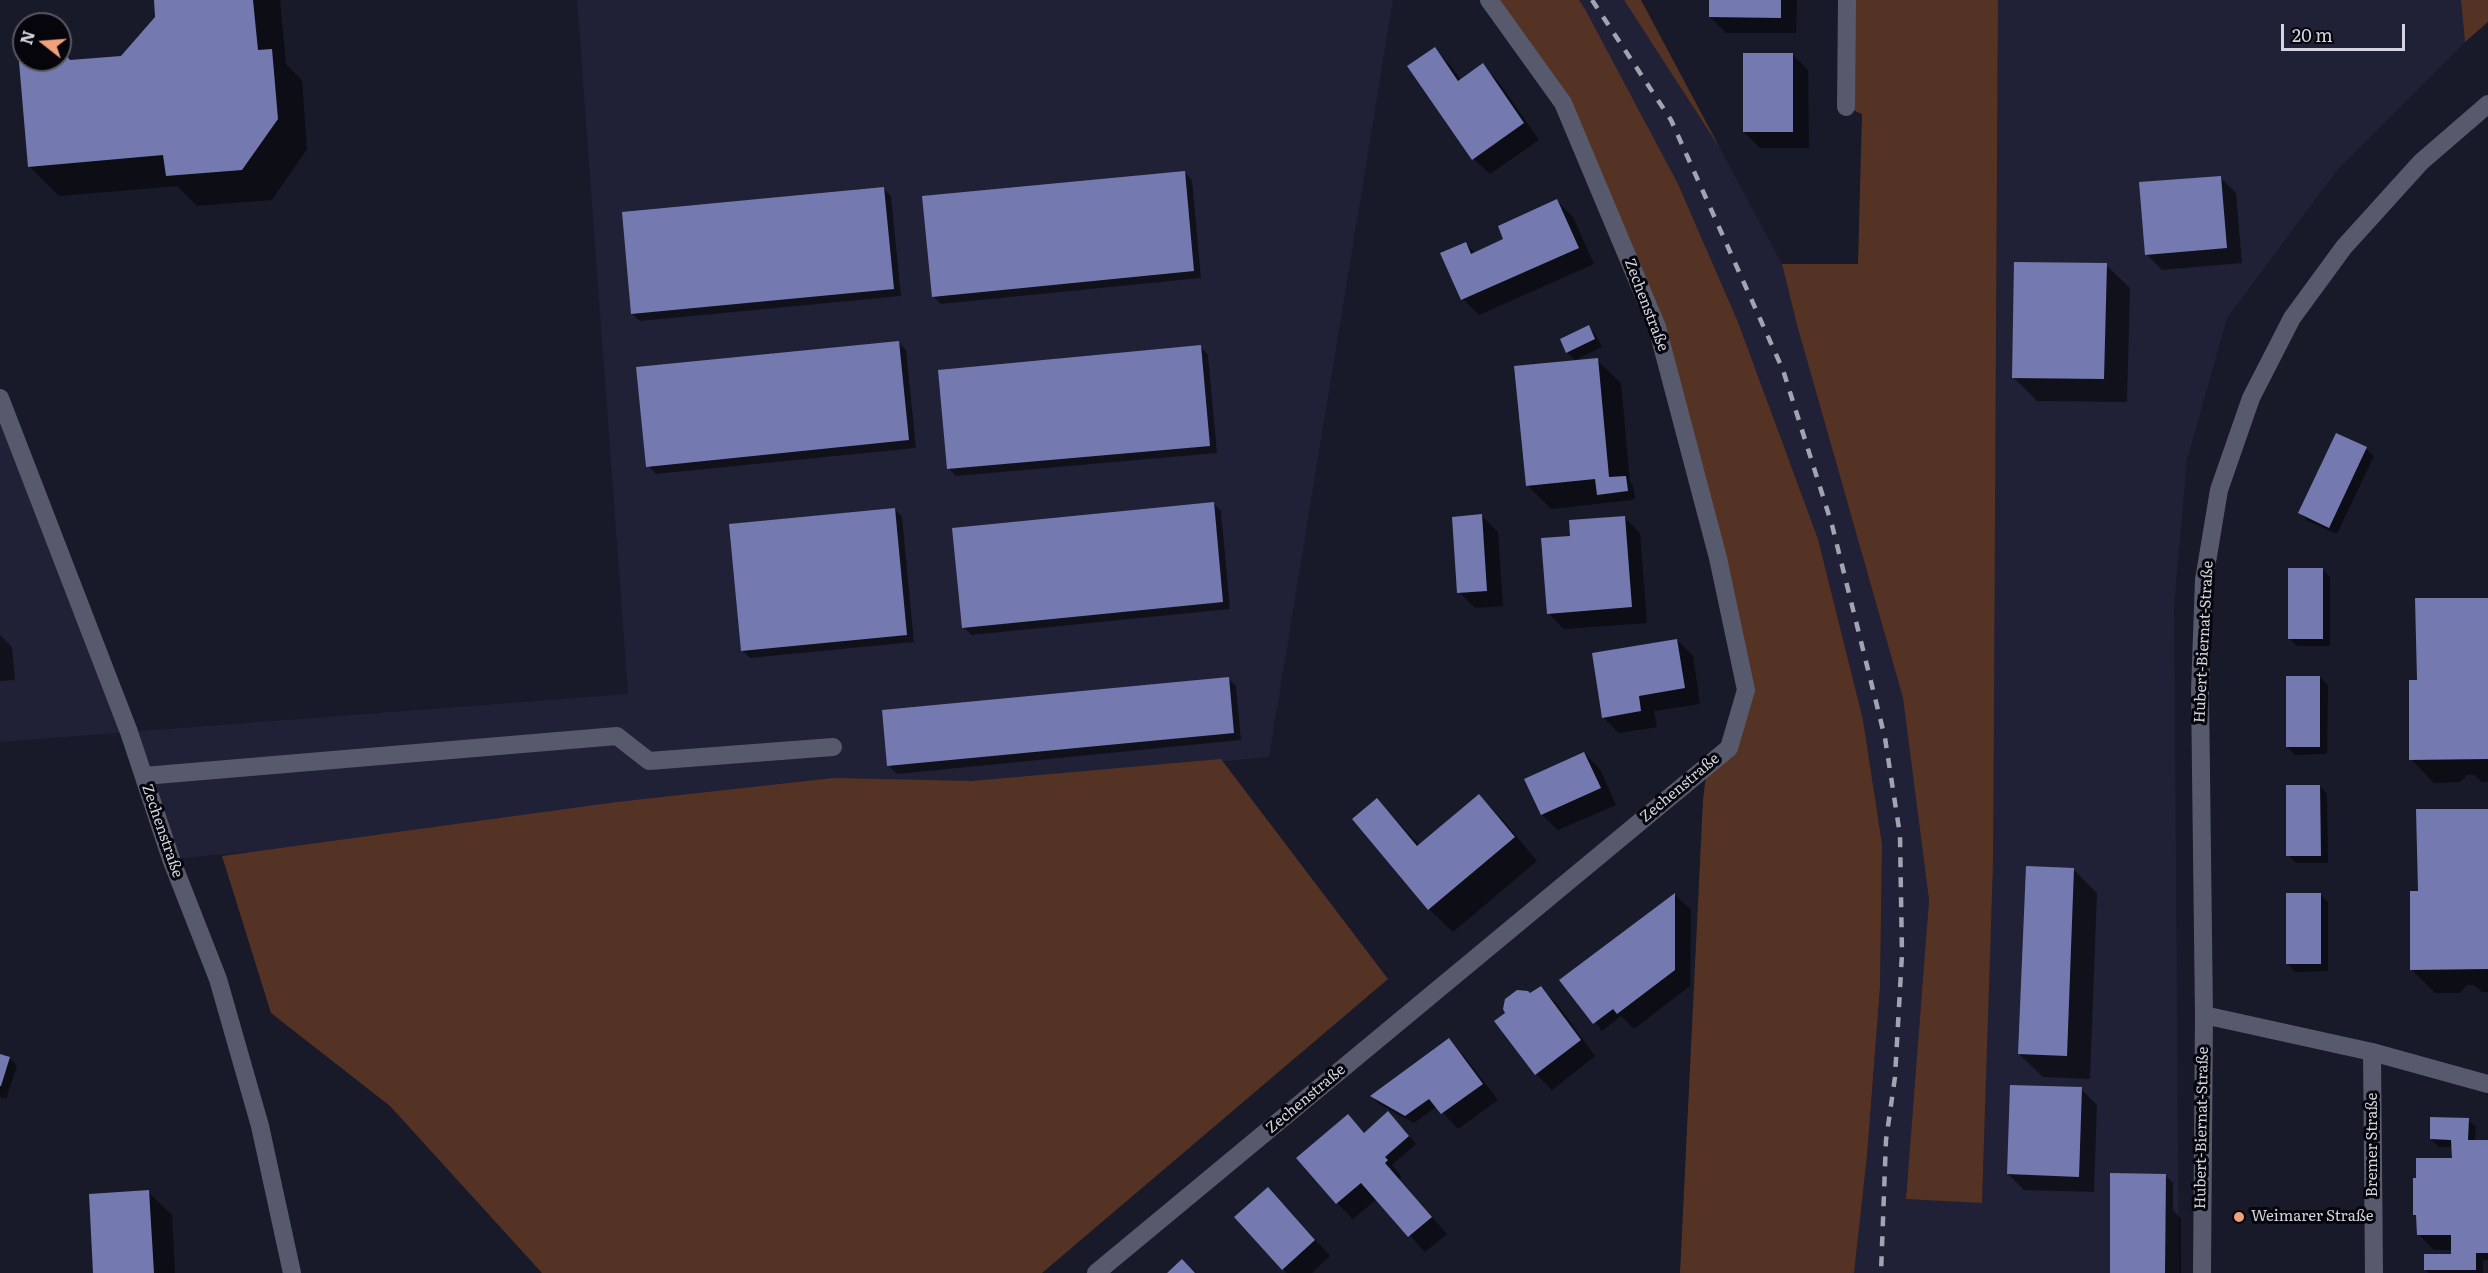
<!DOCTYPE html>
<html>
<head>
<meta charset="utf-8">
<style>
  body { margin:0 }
  #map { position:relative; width:2488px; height:1273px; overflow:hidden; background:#181929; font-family:Literata,serif }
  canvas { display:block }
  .north { position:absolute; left:12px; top:12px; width:60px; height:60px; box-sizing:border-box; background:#05050b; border:2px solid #575860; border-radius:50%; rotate:287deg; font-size:16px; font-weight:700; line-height:24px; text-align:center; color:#d3d4df }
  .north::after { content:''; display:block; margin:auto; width:21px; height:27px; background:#f1a17b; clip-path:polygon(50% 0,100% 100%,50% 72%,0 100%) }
  .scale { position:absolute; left:2281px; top:24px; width:124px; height:27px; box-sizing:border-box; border:3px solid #d3d4df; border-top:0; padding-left:8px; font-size:18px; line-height:21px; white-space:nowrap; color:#d3d4df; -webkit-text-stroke:4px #05050b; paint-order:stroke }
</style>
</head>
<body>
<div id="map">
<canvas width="2488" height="1273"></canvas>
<div class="north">N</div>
<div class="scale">20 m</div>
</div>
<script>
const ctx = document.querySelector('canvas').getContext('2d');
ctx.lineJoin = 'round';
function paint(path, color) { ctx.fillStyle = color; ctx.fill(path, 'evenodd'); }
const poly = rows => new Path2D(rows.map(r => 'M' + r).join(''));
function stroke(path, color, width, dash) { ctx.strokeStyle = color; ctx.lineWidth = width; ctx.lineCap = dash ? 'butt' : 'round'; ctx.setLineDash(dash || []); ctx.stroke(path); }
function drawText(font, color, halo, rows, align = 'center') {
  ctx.font = font + ' Literata,serif'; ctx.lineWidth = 6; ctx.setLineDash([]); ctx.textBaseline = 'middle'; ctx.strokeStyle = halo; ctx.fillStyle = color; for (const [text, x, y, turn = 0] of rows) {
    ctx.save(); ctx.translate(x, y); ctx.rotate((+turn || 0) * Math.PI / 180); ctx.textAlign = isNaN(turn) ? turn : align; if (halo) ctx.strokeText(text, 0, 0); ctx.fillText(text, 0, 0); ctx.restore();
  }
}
paint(poly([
  [577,0,1393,0,1269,757,171,859,129,732,0,742,0,398,129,732,628,694],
  [1579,0,1624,0,1721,150,1782,264,1797,325,1903,698,1929,900,1906,1198,1982,1203,1987,1037,1996,402,1998,0,2461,0,2465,42,2337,170,2227,318,2187,460,2174,606,2179,1273,1854,1273,1867,1156,1880,987,1882,844,1863,720,1818,539,1738,322,1678,184]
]), '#202136');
paint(poly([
  [1489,0,1579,0,1586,11,1678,184,1738,322,1818,539,1863,720,1882,844,1880,987,1867,1156,1854,1273,1680,1273,1703,800,1707,767,1729,748,1746,690,1657,327,1563,103],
  [1624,0,1641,0,1721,150],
  [1847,0,1998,0,1993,862,1982,1203,1906,1199,1929,900,1903,698,1797,325,1782,264,1858,264,1862,114,1846,107],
  [2461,0,2488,0,2488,22,2465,42],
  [1221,759,1388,979,1042,1273,542,1273,390,1106,271,1013,222,856,617,802,834,778,972,781]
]), '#543324');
paint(poly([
  [155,0,280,0,286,64,302,80,307,149,272,200,197,206,177,186,59,196,29,166,19,51,24,51,24,60,60,60,60,49,72,62,122,57,157,18],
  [1711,0,1797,0,1796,33,1726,33,1710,17],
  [1435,49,1450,65,1461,80,1482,65,1498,81,1539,140,1490,174,1474,159],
  [1792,54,1808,70,1809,148,1760,148,1744,132],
  [1184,172,1192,180,1201,278,941,304,933,296],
  [2220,177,2236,193,2242,263,2162,270,2146,254],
  [883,188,891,196,901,296,640,321,632,314],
  [1557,201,1573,217,1594,264,1479,315,1463,299,1466,244,1475,253,1505,240],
  [2106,265,2130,288,2127,402,2037,401,2013,377],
  [1589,327,1596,335,1602,347,1575,360,1567,352],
  [898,342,906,350,916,448,656,474,648,466],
  [1201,347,1208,355,1217,453,956,476,949,469],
  [1597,360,1621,383,1630,482,1633,485,1635,498,1632,500,1551,509,1527,485],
  [2337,435,2366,449,2374,456,2337,534,2308,521,2300,513],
  [1213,503,1221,511,1230,609,971,635,964,627],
  [895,509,902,517,914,642,750,658,742,650],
  [1482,516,1498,532,1503,606,1475,608,1459,592],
  [1624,517,1640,533,1647,623,1564,629,1548,613,1571,537],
  [2322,569,2330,577,2330,646,2297,646,2289,638],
  [2488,599,2488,782,2482,782,2474,775,2467,775,2460,782,2434,783,2411,759,2419,682],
  [0,635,12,647,15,680,0,681],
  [1677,640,1693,656,1700,704,1654,711,1657,727,1619,733,1603,717],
  [2320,677,2328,685,2327,754,2295,755,2287,747],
  [1228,678,1236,686,1241,740,897,774,889,766],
  [1584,753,1600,769,1616,805,1558,830,1542,815],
  [2320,786,2327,794,2328,863,2296,863,2288,855],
  [1479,796,1503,820,1537,861,1453,932,1429,909,1377,800,1420,846],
  [2488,810,2488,992,2482,992,2474,985,2467,985,2460,993,2435,993,2411,969,2419,892],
  [2074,870,2097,893,2090,1079,2043,1077,2019,1054],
  [2320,894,2328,902,2328,971,2295,972,2288,964],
  [1675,895,1691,910,1690,986,1634,1029,1621,1016,1602,1031,1562,980],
  [1541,988,1557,1004,1595,1056,1552,1090,1536,1074,1530,995],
  [1448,1040,1464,1056,1498,1100,1458,1129,1437,1106,1414,1123,1379,1104,1372,1096],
  [0,1055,9,1058,17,1066,6,1099,0,1097],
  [2081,1089,2097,1105,2094,1192,2024,1190,2008,1174],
  [1348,1116,1365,1134,1396,1121,1416,1144,1392,1165,1402,1177,1399,1179,1447,1234,1425,1252,1377,1199,1353,1219,1337,1203],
  [2468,1120,2476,1127,2475,1141,2488,1141,2488,1260,2483,1260,2483,1273,2429,1273,2425,1269,2452,1255,2452,1250,2434,1250,2418,1234,2453,1160,2453,1147,2439,1147,2431,1139],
  [2165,1175,2173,1183,2173,1210,2181,1219,2181,1273,2111,1273],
  [148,1192,172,1215,175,1273,95,1273],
  [1284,1205,1330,1256,1312,1273,1287,1273,1236,1217]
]), '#0007');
paint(poly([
  [154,0,253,0,258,50,272,49,278,119,242,170,166,176,163,155,28,167,18,50,24,50,24,60,60,60,60,48,70,60,121,56,155,17],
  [1709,0,1781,0,1781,18,1709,17],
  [1435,47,1458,81,1483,63,1524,123,1472,160,1407,66],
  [1743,53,1793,53,1793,132,1743,132],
  [1185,171,1194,271,932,297,922,196],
  [2221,176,2227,248,2145,255,2139,182],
  [884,187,894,289,631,314,622,212],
  [1557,199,1579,248,1461,300,1440,253,1466,242,1471,254,1503,239,1498,226],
  [2014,262,2107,263,2104,379,2012,378],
  [1589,325,1595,339,1566,353,1560,339],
  [899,341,909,440,646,467,636,367],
  [1201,345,1210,446,947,469,938,370],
  [1598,358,1609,477,1626,476,1628,491,1597,495,1595,479,1526,486,1514,366],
  [2336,433,2367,447,2329,528,2298,513],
  [1214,502,1223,602,962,628,952,528],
  [895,508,907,635,741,651,729,524],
  [1482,514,1487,591,1457,593,1452,517],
  [1625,516,1632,607,1547,614,1541,538,1570,536,1569,520],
  [2288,568,2323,568,2323,639,2288,639],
  [2415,598,2488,598,2488,759,2409,760,2409,680,2417,680],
  [1677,639,1685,688,1639,696,1641,711,1602,718,1592,653],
  [2286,676,2320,676,2320,747,2286,747],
  [1229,677,1234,733,887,766,882,710],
  [1584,752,1601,788,1541,815,1524,779],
  [2286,785,2320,785,2321,856,2286,856],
  [1479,794,1515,837,1428,910,1352,819,1377,798,1417,846],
  [2416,809,2488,809,2488,969,2410,970,2410,891,2418,891],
  [2026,866,2074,868,2067,1056,2018,1054],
  [1675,893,1675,970,1617,1014,1613,1009,1593,1024,1559,980],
  [2286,893,2321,893,2321,964,2286,964],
  [1541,986,1581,1040,1535,1075,1494,1021,1505,1013,1503,1009,1505,999,1517,990,1528,991,1530,993],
  [1449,1038,1483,1084,1441,1114,1429,1099,1405,1116,1370,1096],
  [0,1054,10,1057,1,1086,0,1086],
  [2010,1085,2082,1087,2079,1177,2007,1174],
  [1388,1111,1409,1136,1385,1157,1388,1160,1385,1163,1432,1217,1408,1237,1361,1183,1336,1204,1296,1158,1348,1114,1364,1133],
  [2430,1117,2469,1118,2468,1140,2488,1140,2488,1253,2476,1253,2476,1270,2424,1270,2424,1254,2451,1254,2451,1235,2417,1235,2416,1215,2413,1215,2413,1178,2416,1178,2416,1158,2452,1158,2451,1140,2430,1139],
  [2110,1173,2166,1174,2165,1273,2110,1273],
  [1268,1187,1315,1240,1282,1270,1234,1217],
  [149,1190,154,1273,93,1273,89,1194],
  [1182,1259,1195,1273,1167,1273]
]), '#747ab0');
stroke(poly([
  [1846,107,1847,0],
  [0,398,129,732,171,859,218,979,260,1126,292,1273],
  [144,776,617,736,649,761,833,747],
  [2204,1015,2372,1052,2488,1084],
  [2372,1052,2374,1273],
  [1096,1273,1729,748,1746,690,1718,558,1657,327,1563,103,1489,0],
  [2202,1273,2204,1015,2200,691,2204,580,2219,490,2251,398,2292,318,2344,247,2421,162,2488,104]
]), '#575a6d', 18);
stroke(poly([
  [1592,0,1671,120,1783,370,1832,525,1885,738,1900,835,1902,954,1895,1077,1886,1140,1881,1273]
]), '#a3a4b1', 4.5, [10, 10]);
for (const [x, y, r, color] of [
  [2239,1217,6,"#f1a17b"]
]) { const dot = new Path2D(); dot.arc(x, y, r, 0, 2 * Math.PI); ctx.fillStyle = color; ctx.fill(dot); stroke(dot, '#05050b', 2); }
drawText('15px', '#d3d4df', '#05050b', [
  ["Zechenstraße",1646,305,69],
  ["Hubert-Biernat-Straße",2204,642,-87],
  ["Zechenstraße",1680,788,-40],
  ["Zechenstraße",162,831,71],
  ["Zechenstraße",1306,1099,-40],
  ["Hubert-Biernat-Straße",2202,1128,-89],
  ["Bremer Straße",2373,1145,-90]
]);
drawText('15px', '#d3d4df', '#05050b', [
  ["Weimarer Straße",2251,1217]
], 'left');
</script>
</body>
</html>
